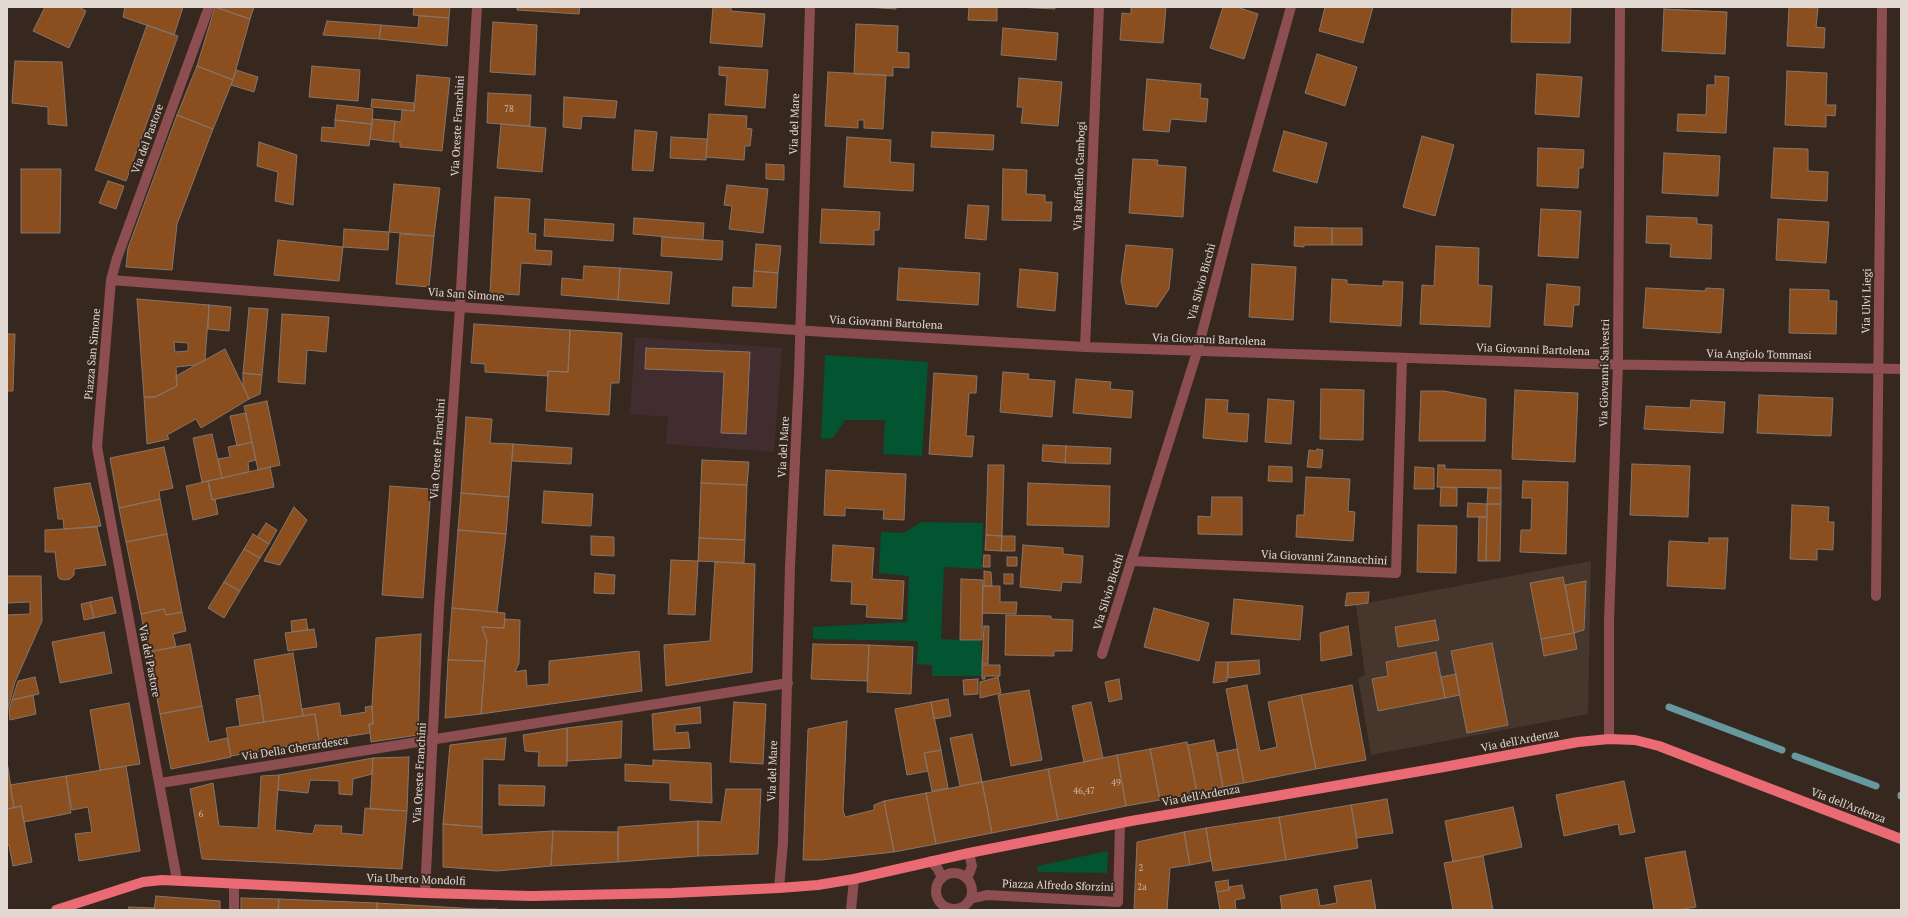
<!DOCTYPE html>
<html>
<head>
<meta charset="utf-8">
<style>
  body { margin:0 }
  #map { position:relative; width:1908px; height:917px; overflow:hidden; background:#36281f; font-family:"PT Serif",serif }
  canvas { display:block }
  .frame { position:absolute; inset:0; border:8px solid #e2d9d3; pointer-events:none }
</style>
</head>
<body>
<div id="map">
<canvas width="1908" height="917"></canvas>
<div class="frame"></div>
</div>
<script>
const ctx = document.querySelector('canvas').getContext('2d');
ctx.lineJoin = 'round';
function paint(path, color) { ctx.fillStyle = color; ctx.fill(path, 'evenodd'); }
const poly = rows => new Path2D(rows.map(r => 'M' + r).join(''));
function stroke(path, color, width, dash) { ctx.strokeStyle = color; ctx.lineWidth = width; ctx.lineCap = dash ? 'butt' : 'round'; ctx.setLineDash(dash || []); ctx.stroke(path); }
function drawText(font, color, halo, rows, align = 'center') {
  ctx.font = font + ' "PT Serif",serif'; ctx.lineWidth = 4; ctx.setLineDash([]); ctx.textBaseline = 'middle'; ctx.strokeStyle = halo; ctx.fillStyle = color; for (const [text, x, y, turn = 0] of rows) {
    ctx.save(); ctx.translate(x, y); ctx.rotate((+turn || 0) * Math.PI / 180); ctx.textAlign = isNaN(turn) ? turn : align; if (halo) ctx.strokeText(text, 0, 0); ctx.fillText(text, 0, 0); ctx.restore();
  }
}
paint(poly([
  [1591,561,1588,714,1371,755,1358,678,1365,675,1356,605]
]), '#46362b');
paint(poly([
  [635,337,782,348,774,452,666,444,668,417,630,414]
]), '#412d2f');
paint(poly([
  [825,355,928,362,922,456,883,454,885,420,845,420,833,438,821,439],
  [922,522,983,523,982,569,944,567,941,639,981,641,982,676,932,676,932,665,917,664,918,641,813,639,813,627,907,622,909,576,879,573,881,532,903,533],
  [1108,851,1107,873,1038,872,1037,866]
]), '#035430');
stroke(poly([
  [1669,707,1782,750],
  [1795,756,1876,786],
  [1901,795,1901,796]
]), '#65999e', 7);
const building = poly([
  [45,7,79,7,86,11,69,48,33,31,45,7],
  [125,7,183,7,174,35,123,17,125,7],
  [215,7,254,7,250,19,215,7],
  [215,7,250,19,233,80,197,66,215,7],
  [414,7,450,7,449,18,413,15,414,7],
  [517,7,580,7,579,14,517,10,517,7],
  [713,7,731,7,731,11,765,14,762,47,710,43,713,7],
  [866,7,896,7,896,9,866,7],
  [969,7,997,7,997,21,968,20,969,7],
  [1017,7,1055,7,1055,9,1017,7],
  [1131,7,1166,7,1163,43,1120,40,1122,13,1131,14,1131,7],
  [1223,7,1237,7,1258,14,1244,59,1210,48,1223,7],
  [1325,7,1373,7,1363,43,1319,31,1325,7],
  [1512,7,1571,7,1570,43,1511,42,1512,7],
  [1789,7,1818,8,1816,27,1825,28,1824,48,1787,46,1789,7],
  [1664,9,1727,12,1725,54,1662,51,1664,9],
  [419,16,449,18,447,46,379,39,381,25,418,28,419,16],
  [327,21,381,25,379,39,323,35,327,21],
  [493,22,537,25,535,75,490,72,493,22],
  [856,24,898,26,897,52,909,53,909,68,893,67,893,76,854,74,856,24],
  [147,25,178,36,126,181,95,170,147,25],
  [1003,28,1058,33,1056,60,1001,55,1003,28],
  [1317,54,1357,67,1345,106,1305,93,1317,54],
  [15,61,62,62,67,126,48,124,48,107,12,103,15,61],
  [197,66,233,80,213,129,177,115,197,66],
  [312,66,360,70,358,101,309,97,312,66],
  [719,67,768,70,765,108,725,105,727,76,719,75,719,67],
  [236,70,258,77,254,92,231,85,236,70],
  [1787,71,1827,73,1826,105,1836,105,1835,116,1826,115,1826,127,1785,125,1787,71],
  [828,72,886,75,883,129,864,128,864,120,858,120,858,128,825,126,828,72],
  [1537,74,1582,77,1579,117,1535,114,1537,74],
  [417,75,450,78,442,151,400,147,400,142,393,142,395,121,401,122,402,110,414,111,417,75],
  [1715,76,1729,77,1726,133,1677,131,1678,114,1706,115,1707,85,1715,85,1715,76],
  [1019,78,1062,82,1058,126,1021,123,1023,107,1017,107,1019,78],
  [1147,79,1201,84,1200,98,1208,99,1206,122,1171,119,1169,132,1143,130,1147,79],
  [488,93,531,95,530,126,487,123,488,93],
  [564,97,617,101,615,118,582,116,581,129,563,127,564,97],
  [372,99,414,103,414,111,371,107,372,99],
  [337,105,373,109,372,124,335,120,337,105],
  [709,114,747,116,746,128,752,129,750,146,745,146,744,160,706,157,709,114],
  [177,115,213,129,177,224,172,270,126,267,128,248,177,115],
  [372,119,395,121,393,142,370,139,372,119],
  [335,120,372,124,369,146,321,141,322,127,335,128,335,120],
  [501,124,546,128,542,172,497,168,501,124],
  [635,130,657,132,653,171,632,170,635,130],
  [1284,131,1327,143,1317,183,1273,171,1284,131],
  [932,132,994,135,993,150,931,147,932,132],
  [1422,136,1454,145,1435,216,1403,207,1422,136],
  [671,137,707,139,706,160,670,158,671,137],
  [847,137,891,140,890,162,914,164,913,191,844,187,847,137],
  [259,142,297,155,293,205,275,201,278,172,257,166,259,142],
  [1538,148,1584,150,1583,168,1579,168,1578,188,1537,186,1538,148],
  [1774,148,1808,149,1808,171,1828,172,1827,201,1771,198,1774,148],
  [1664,153,1720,156,1718,196,1662,193,1664,153],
  [1133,159,1158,160,1157,165,1186,167,1183,217,1129,213,1133,159],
  [766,164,784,165,784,180,766,179,766,164],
  [21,169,61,169,60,233,21,233,21,169],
  [1003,169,1027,170,1026,194,1045,195,1045,202,1052,202,1051,221,1002,220,1003,169],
  [108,181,124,186,116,209,99,203,108,181],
  [394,184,440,188,434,236,389,232,394,184],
  [727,185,768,189,763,233,729,229,732,206,724,205,727,185],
  [495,197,530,199,528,233,536,234,535,250,552,251,551,265,521,263,519,295,490,293,495,197],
  [968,205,989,206,986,240,965,238,968,205],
  [822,209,880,212,879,230,874,230,874,245,820,243,822,209],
  [1541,209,1581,211,1578,258,1538,256,1541,209],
  [1647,216,1697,218,1697,224,1712,225,1711,259,1670,257,1671,244,1646,243,1647,216],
  [634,218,704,223,703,240,633,234,634,218],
  [545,219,614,224,613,241,544,236,545,219],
  [1778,219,1829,222,1826,263,1776,260,1778,219],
  [1295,227,1332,228,1332,245,1304,245,1304,247,1294,246,1295,227],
  [1332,228,1362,228,1362,245,1332,245,1332,228],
  [344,229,389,232,388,250,343,247,344,229],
  [400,234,434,236,429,287,396,284,400,234],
  [662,237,723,241,722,260,661,256,662,237],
  [278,240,343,247,339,281,274,275,278,240],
  [756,244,781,246,778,273,754,271,756,244],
  [1126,245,1173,249,1169,289,1157,307,1126,304,1121,281,1126,245],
  [1436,246,1479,248,1478,285,1492,286,1490,327,1420,324,1422,285,1434,286,1436,246],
  [1252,264,1296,267,1293,320,1249,317,1252,264],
  [584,266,620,268,618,300,561,295,562,278,583,280,584,266],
  [620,268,672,272,669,304,618,300,620,268],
  [899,268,980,273,978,305,897,300,899,268],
  [1020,269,1058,273,1055,311,1017,307,1020,269],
  [754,271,778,273,776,308,732,306,733,287,753,288,754,271],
  [1332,279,1347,280,1347,284,1383,286,1383,281,1403,282,1401,326,1330,322,1332,279],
  [1547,284,1580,287,1579,305,1574,305,1572,327,1544,325,1547,284],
  [1646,288,1705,291,1706,288,1724,289,1721,333,1643,328,1646,288],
  [1790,289,1829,290,1829,301,1837,301,1836,334,1789,333,1790,289],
  [137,299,209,305,205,360,196,365,176,367,177,386,155,397,144,397,137,299],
  [174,342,188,343,188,351,175,352,174,342],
  [209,305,231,307,229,331,208,329,209,305],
  [249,308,268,309,262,375,243,373,249,308],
  [282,314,329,317,326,352,307,350,305,384,278,382,282,314],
  [474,324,570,330,568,372,548,371,548,376,485,372,485,364,471,363,474,324],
  [570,330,622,333,619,383,611,383,609,415,546,411,548,371,568,372,570,330],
  [7,334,15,334,13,391,7,391,7,334],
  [646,348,750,352,746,434,721,433,724,372,645,369,646,348],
  [225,349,249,399,201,428,196,419,167,435,169,439,147,444,144,397,155,397,177,386,176,376,225,349],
  [1003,372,1029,374,1028,379,1055,381,1052,417,1000,412,1003,372],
  [243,373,262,375,260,394,249,399,243,385,243,373],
  [934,373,977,376,976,393,969,393,966,436,974,436,972,457,929,454,934,373],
  [1076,379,1111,382,1110,389,1133,391,1131,418,1073,413,1076,379],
  [1321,389,1364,390,1363,440,1320,439,1321,389],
  [1515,390,1578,393,1575,462,1512,459,1515,390],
  [1421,391,1444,391,1486,399,1485,441,1419,441,1421,391],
  [1759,395,1833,398,1831,436,1757,433,1759,395],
  [1206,399,1228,400,1227,413,1249,414,1247,442,1203,438,1206,399],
  [1268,399,1294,401,1291,444,1265,442,1268,399],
  [1691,400,1725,402,1723,433,1644,429,1646,406,1690,408,1691,400],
  [267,401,280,465,258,470,244,406,267,401],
  [246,413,252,442,237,446,230,416,246,413],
  [466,417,492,419,490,443,513,444,509,497,461,493,466,417],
  [212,434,222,478,202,482,193,438,212,434],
  [252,442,256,460,248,462,249,472,222,478,218,459,230,457,228,447,252,442],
  [513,444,572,448,571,464,512,461,513,444],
  [1043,445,1066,446,1065,463,1042,461,1043,445],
  [1066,446,1111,448,1110,464,1065,463,1066,446],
  [164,447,173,488,159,491,160,499,119,508,110,458,164,447],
  [1317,449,1323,450,1321,468,1307,467,1309,450,1317,451,1317,449],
  [702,460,749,462,747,485,701,483,702,460],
  [1632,464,1690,466,1688,517,1630,515,1632,464],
  [988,465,1004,465,1002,536,986,535,988,465],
  [1438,465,1445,465,1445,469,1501,470,1501,488,1437,487,1438,465],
  [1269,466,1292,467,1292,482,1268,481,1269,466],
  [270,467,274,487,212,500,208,481,270,467],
  [1415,467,1434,468,1434,489,1414,489,1415,467],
  [826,470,906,474,904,520,883,519,884,510,845,508,845,516,824,515,826,470],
  [1306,477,1350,479,1348,511,1355,512,1353,541,1296,537,1297,515,1304,515,1306,477],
  [208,481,212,500,215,499,218,514,193,520,186,486,208,481],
  [1523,481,1568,482,1566,554,1520,552,1521,530,1531,530,1532,498,1522,498,1523,481],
  [90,483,101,526,64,529,63,519,58,519,54,488,90,483],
  [701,483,747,485,745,540,699,538,701,483],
  [1028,483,1110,486,1109,527,1027,525,1028,483],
  [390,486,431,489,423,598,382,595,390,486],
  [1441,487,1457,488,1457,506,1440,506,1441,487],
  [1488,488,1501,488,1501,504,1487,504,1488,488],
  [544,491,593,494,591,526,542,523,544,491],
  [461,493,509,497,506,534,458,530,461,493],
  [1212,497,1242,497,1242,535,1198,534,1198,516,1211,517,1212,497],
  [160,499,167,534,126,542,119,508,160,499],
  [1468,503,1487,504,1487,517,1467,517,1468,503],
  [1487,504,1501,504,1500,561,1486,561,1487,504],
  [1792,505,1829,507,1828,522,1834,522,1833,550,1817,549,1817,560,1790,559,1792,505],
  [294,507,307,520,280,565,264,561,294,507],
  [1479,517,1487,517,1486,561,1478,561,1479,517],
  [266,523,277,530,269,544,257,537,266,523],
  [1418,525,1457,526,1456,573,1417,572,1418,525],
  [97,527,106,565,74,569,74,575,70,579,65,580,60,579,58,577,55,552,45,552,45,530,97,527],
  [458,530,506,534,497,612,452,608,458,530],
  [167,534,182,612,166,615,164,609,141,614,126,542,167,534],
  [253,534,269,544,260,558,244,549,253,534],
  [986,535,1002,536,1001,551,985,550,986,535],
  [591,536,614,537,614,556,591,555,591,536],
  [1002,536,1015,536,1015,551,1001,551,1002,536],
  [699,538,745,540,744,563,698,561,699,538],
  [1709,538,1728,538,1725,589,1667,586,1669,541,1709,543,1709,538],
  [833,545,874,548,872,579,904,581,902,619,866,617,867,605,851,604,852,582,831,581,833,545],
  [1023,545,1063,548,1063,554,1083,556,1081,583,1062,582,1061,591,1020,587,1023,545],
  [244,549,260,558,240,591,224,582,244,549],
  [984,555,990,555,990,567,983,567,984,555],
  [1007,557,1017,557,1017,566,1007,566,1007,557],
  [671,560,698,561,695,615,668,614,671,560],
  [715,562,755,564,752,672,666,686,664,645,710,641,715,562],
  [984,571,991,572,992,586,984,586,984,571],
  [595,573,615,575,614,594,594,593,595,573],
  [1004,574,1013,574,1013,584,1004,584,1004,574],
  [7,576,41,576,42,621,15,682,7,712,7,615,30,614,30,602,7,603,7,576],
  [1563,577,1574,633,1541,639,1530,583,1563,577],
  [961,579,983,580,982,640,960,640,961,579],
  [1586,581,1584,630,1574,633,1565,585,1586,581],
  [224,582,240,591,224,618,208,608,224,582],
  [983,586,1000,586,1000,602,1017,602,1016,614,982,613,983,586],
  [1369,592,1368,603,1345,606,1347,593,1369,592],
  [112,597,116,613,94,618,90,602,112,597],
  [1234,599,1303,606,1300,640,1231,634,1234,599],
  [90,602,94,618,84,620,81,604,90,602],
  [452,608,505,613,504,628,482,627,487,641,485,661,448,660,452,608],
  [1154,608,1209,623,1199,661,1144,647,1154,608],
  [164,609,166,615,182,612,186,631,173,634,176,647,148,652,141,614,164,609],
  [1006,615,1051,616,1051,619,1073,620,1072,651,1054,651,1054,656,1005,655,1006,615],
  [306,619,308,630,292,632,291,621,306,619],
  [505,619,520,620,519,663,515,672,526,670,527,686,549,684,549,661,639,651,642,691,481,714,487,641,482,627,504,628,505,619],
  [1435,620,1439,640,1398,647,1395,627,1435,620],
  [984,626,989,626,988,664,982,664,984,626],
  [1348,626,1352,655,1321,661,1320,633,1348,626],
  [314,629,317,647,288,651,285,633,314,629],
  [104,632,112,673,60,683,52,642,104,632],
  [1574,633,1577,649,1544,656,1541,639,1574,633],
  [421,634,418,735,371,742,369,724,373,724,372,706,376,638,421,634],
  [1492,643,1508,725,1467,733,1451,651,1492,643],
  [190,644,202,706,160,714,148,652,190,644],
  [813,644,869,645,867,681,811,679,813,644],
  [869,645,913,647,911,694,867,692,869,645],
  [1436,652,1445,698,1378,711,1372,679,1388,676,1386,662,1436,652],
  [293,653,303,716,264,722,254,660,293,653],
  [448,660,485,661,481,714,445,718,448,660],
  [1259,660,1260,674,1228,678,1228,662,1259,660],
  [1216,662,1228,662,1227,681,1213,683,1216,662],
  [982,665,1000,665,1000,676,985,676,985,679,982,679,982,665],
  [1456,674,1460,695,1445,698,1441,677,1456,674],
  [35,677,39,694,12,700,18,681,35,677],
  [998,677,1001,693,980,698,980,682,998,677],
  [978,679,978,694,964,695,963,680,978,679],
  [1119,679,1122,699,1109,702,1105,682,1119,679],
  [1247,685,1260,751,1277,747,1268,702,1301,695,1316,769,1244,783,1226,689,1247,685],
  [1352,685,1366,760,1316,769,1301,695,1352,685],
  [1029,690,1042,760,1011,766,998,695,1029,690],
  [33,695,36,714,10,720,9,711,12,700,33,695],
  [260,695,264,722,240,726,236,699,260,695],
  [948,699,951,716,934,719,931,702,948,699],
  [734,702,766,704,763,764,730,762,734,702],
  [931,702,941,750,924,753,928,771,907,775,895,709,931,702],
  [1091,702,1103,758,1084,762,1072,706,1091,702],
  [129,703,140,764,100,770,90,710,129,703],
  [339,703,341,716,366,712,365,707,372,706,373,724,369,724,370,733,319,741,315,714,303,716,302,709,339,703],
  [202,706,209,742,227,738,231,757,171,769,160,714,202,706],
  [700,707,701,723,675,725,675,733,688,732,690,748,654,750,652,714,700,707],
  [315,714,319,741,231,756,226,728,315,714],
  [622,721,621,758,567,761,567,728,622,721],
  [847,721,843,810,845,817,874,810,874,805,884,801,894,852,821,860,803,860,808,729,847,721],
  [567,728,567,766,538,766,539,752,525,751,523,735,567,728],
  [972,734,982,782,960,786,950,738,972,734],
  [506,738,504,760,483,759,482,827,443,824,450,745,506,738],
  [1214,740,1223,787,1197,793,1188,745,1214,740],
  [1187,742,1197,793,1160,800,1150,749,1187,742],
  [1150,749,1160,800,1126,806,1117,755,1150,749],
  [1237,749,1244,783,1223,787,1217,753,1237,749],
  [941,750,948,788,932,791,924,753,941,750],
  [1117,755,1126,806,1058,820,1048,769,1117,755],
  [409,757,407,811,370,809,373,758,409,757],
  [373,758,372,774,353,779,352,795,339,794,339,781,310,780,308,793,278,790,279,775,373,758],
  [653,760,711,763,712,803,670,800,670,783,625,781,625,764,653,766,653,760],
  [7,761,14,808,7,809,7,761],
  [126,766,140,851,79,861,75,834,92,832,88,807,72,810,66,776,126,766],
  [1048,769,1058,820,992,833,982,782,1048,769],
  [279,775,275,830,313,834,315,825,342,826,341,833,363,835,365,808,407,811,402,869,202,859,190,789,213,783,219,826,258,828,261,776,279,775],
  [66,776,71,813,24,822,21,806,14,808,10,785,66,776],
  [1624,781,1635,832,1620,835,1618,824,1564,836,1556,795,1624,781],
  [982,782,992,833,936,844,926,793,982,782],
  [499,785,545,786,544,806,499,805,499,785],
  [726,789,761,789,758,854,698,856,698,821,721,822,726,789],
  [926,793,936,844,894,852,884,801,926,793],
  [1387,799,1393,833,1357,838,1351,805,1387,799],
  [1351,805,1358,848,1286,860,1279,817,1351,805],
  [21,806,32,862,13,866,9,845,7,845,7,809,21,806],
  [1513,807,1522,847,1453,862,1445,821,1513,807],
  [1279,817,1286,860,1213,871,1206,828,1279,817],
  [698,821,698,856,618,862,618,827,698,821],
  [443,824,482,827,482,835,553,831,551,866,497,871,443,867,443,824],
  [1206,828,1211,861,1190,865,1184,832,1206,828],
  [553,831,618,832,618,862,551,866,553,831],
  [1184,832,1190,865,1170,868,1167,910,1134,910,1137,842,1184,832],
  [1685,851,1696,907,1677,910,1654,910,1645,858,1685,851],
  [1483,856,1493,910,1453,910,1444,863,1483,856],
  [1228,880,1229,890,1217,892,1215,882,1228,880],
  [1371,880,1376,910,1282,910,1280,896,1317,889,1320,906,1337,903,1334,886,1371,880],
  [1242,885,1245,898,1235,900,1236,910,1220,910,1217,892,1229,890,1229,887,1242,885],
  [156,896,220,901,220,910,154,910,156,896],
  [241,898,279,899,278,910,241,910,241,898],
  [279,899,377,903,377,910,278,910,279,899],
  [377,903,477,909,477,910,377,910,377,903],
  [129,907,154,908,154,910,128,910,129,907],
  [477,909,497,909,497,910,477,910,477,909]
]);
paint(building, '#8b4f1f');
stroke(building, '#85756a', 1);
stroke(poly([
  [111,280,444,306,825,332,1085,347,1587,364,1901,369],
  [1085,347,1099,7],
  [1131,561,1396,573,1402,358],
  [1876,596,1882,7],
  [1102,654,1197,352,1235,206,1291,7],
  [1609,739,1609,621,1618,364,1620,7],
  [160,783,788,683],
  [931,861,938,869,942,878],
  '936 891a18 18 0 1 1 36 0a18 18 0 1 1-36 0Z',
  [967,879,972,866,969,853],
  [177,880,97,447,111,280,117,258,209,7],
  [779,888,783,842,790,566,799,375,810,7],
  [425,893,439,608,460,307,477,7],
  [970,899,987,895,1118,902,1120,823],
  [234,910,234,884],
  [851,910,854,879]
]), '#8d4e51', 10);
stroke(poly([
  [56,910,143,882,162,880,425,893,532,896,672,893,779,888,818,885,854,879,969,853,1131,821,1444,767,1578,742,1609,739,1635,740,1659,746,1901,839]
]), '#eb6b75', 10);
drawText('9px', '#ccb6a6', null, [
  ["78",509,109],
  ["49",1116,783],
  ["46,47",1084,791],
  ["6",201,814],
  ["2",1141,868],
  ["2a",1142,887]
]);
drawText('11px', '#e2d9d3', '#36281f', [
  ["Via del Mare",795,124,-88],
  ["Via Oreste Franchini",458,126,-87],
  ["Via del Pastore",148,139,-70],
  ["Via Raffaello Gambogi",1080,176,-88],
  ["Via Silvio Bicchi",1202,282,-75],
  ["Via San Simone",466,295,4],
  ["Via Ulvi Liegi",1867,301,-89],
  ["Via Giovanni Bartolena",886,323,3],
  ["Via Giovanni Bartolena",1209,340,2],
  ["Via Giovanni Bartolena",1533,350,2],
  ["Piazza San Simone",93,354,-85],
  ["Via Angiolo Tommasi",1759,355,1],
  ["Via Giovanni Salvestri",1605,373,-89],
  ["Via del Mare",784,447,-87],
  ["Via Oreste Franchini",438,449,-86],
  ["Via Giovanni Zannacchini",1324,558,3],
  ["Via Silvio Bicchi",1109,592,-73],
  ["Via del Pastore",149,661,79],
  ["Via dell'Ardenza",1520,741,-11],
  ["Via Della Gherardesca",295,749,-9],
  ["Via del Mare",773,771,-88],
  ["Via Oreste Franchini",420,773,-87],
  ["Via dell'Ardenza",1201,796,-10],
  ["Via dell'Ardenza",1848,806,21],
  ["Via Uberto Mondolfi",416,880,2],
  ["Piazza Alfredo Sforzini",1058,886,2]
]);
</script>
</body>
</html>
